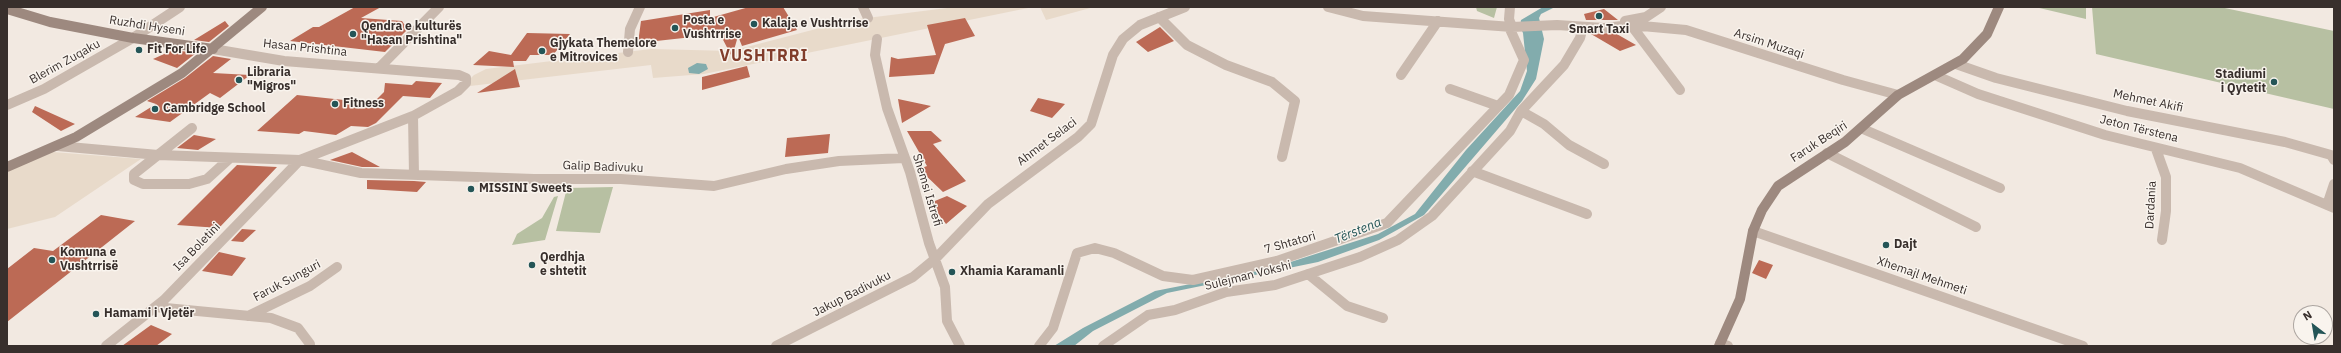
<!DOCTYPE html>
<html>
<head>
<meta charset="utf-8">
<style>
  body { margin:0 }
  #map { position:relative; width:2341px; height:353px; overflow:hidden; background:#f2e9e1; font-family:"IBM Plex Sans",sans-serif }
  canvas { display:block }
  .frame { position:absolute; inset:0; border:8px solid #382f2c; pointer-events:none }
  .north { position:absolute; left:2293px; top:305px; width:40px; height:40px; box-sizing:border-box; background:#f9f4ee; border:1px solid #aca5a0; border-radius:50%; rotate:329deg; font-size:11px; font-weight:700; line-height:16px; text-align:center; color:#382f2c }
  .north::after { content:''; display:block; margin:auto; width:14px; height:18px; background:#245557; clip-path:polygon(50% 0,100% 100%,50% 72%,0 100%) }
</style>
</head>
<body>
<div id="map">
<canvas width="2341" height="353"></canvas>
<div class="frame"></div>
<div class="north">N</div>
</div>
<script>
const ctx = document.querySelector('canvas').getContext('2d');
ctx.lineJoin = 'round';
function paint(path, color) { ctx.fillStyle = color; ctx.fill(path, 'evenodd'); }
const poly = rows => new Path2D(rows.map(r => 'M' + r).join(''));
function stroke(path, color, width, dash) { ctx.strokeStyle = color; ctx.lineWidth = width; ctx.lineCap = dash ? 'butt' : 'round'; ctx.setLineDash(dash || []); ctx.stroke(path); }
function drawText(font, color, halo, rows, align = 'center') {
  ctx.font = font + ' "IBM Plex Sans",sans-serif'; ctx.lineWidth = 3; ctx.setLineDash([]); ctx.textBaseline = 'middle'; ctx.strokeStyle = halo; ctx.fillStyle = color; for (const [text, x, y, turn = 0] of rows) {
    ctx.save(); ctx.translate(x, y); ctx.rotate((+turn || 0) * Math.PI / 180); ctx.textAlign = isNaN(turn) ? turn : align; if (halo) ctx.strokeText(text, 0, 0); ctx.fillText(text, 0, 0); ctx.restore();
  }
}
paint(poly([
  [1476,7,1497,7,1494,18,1477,11],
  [2035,7,2086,7,2086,19],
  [2092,7,2220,7,2334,31,2334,109,2096,54],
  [613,187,600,233,556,231,567,188],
  [558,196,545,240,512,245,517,234,542,218,554,197]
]), '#b7c0a2');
paint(poly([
  [955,7,1033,7,704,74,653,78,651,65,470,86,466,83,474,75,486,69,651,49,731,51,851,20],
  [1040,7,1094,7,1046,20],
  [53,152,141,159,55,217,7,229,7,171]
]), '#e8daca');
paint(poly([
  [1543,7,1555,7,1541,14,1539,18,1544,39,1536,79,1522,101,1424,215,1379,240,1318,262,1167,293,1093,331,1074,346,1054,346,1083,328,1155,291,1272,268,1378,234,1415,214,1466,150,1520,91,1527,71,1523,33,1520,27,1521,20],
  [697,63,706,64,708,69,699,74,689,73,688,68]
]), '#82acad');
paint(poly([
  [355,7,381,7,361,18,402,21,404,24,412,25,385,52,290,41,313,27,319,27],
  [749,7,783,7,797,30,742,46,738,36,732,57,720,34,638,43,641,21,710,10,710,18],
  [1604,9,1618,20,1586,20,1584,14],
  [965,18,975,36,945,44,934,74,889,77,891,57,898,59,936,55,927,25],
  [225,21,229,26,209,42,194,40],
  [1160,27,1174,41,1148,52,1136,42],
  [527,33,570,34,553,55,530,55,526,61,513,61,514,67,473,65,489,51,511,55],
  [1615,33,1636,45,1620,51,1591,34],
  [173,50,196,53,177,68,153,59],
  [213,56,231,59,213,73,250,75,220,98,210,93,170,122,135,117,156,104,147,101,185,78],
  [747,66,750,77,702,90,702,77],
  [515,69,520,87,477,93],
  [416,81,442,83,430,98,403,96,376,123,368,127,351,126,336,135,304,131,299,134,257,131,297,95,344,100,376,100,384,92,385,83,412,85],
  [1038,98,1065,104,1052,118,1030,111],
  [898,99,931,106,902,123],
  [35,106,75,124,61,131,32,112],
  [907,131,931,131,942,141,933,144,966,181,943,192,919,169,927,166],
  [830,134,828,153,785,157,787,138],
  [194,135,216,139,198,150,177,148],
  [352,152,380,167,362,167,330,160],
  [237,165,277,167,219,228,177,225],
  [367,180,414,181,426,182,417,192,367,189],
  [947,196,967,206,946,224,930,203],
  [101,215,135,221,7,322,7,269,34,248,53,251],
  [242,229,256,230,243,242,231,241],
  [219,252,246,258,232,276,202,271],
  [1759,260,1773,265,1766,279,1752,273],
  [151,325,172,334,156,346,122,346]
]), '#bc6a55');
stroke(poly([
  [863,7,868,18],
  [1328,7,1363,16,1512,27,1557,25,1604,28,1631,25,1686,30,1843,80,1898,95],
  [1510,7,1509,19,1512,27],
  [1159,17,1187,45,1226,65,1272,82,1295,101,1282,157],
  [1625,21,1646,17,1661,7],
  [1631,25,1680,90],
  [877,39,875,55,887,108,910,172,929,243,945,287,947,321,960,346],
  [628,52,630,29,640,7],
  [1956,64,1996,78,2127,111,2285,142,2331,155,2334,160],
  [379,68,439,7],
  [1401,75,1438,21],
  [1937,76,1978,94,2105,135,2240,168,2334,208],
  [1450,89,1498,106],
  [7,105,44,89,133,38,180,7],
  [1521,111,1544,124,1569,145,1604,164],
  [413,116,414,175],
  [192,128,134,174,134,180,143,184,189,184,207,179,229,159],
  [1863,129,2000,188],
  [58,146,158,155,300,160,413,116,458,91,466,83,466,78,459,75,284,61,213,49],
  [2156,149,2166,177,2166,211,2162,240],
  [1827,153,1976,227],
  [300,160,361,173,534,179,621,179,714,186,786,169,839,161,904,158],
  [1472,171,1587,214],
  [2327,205,2334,184],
  [1753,231,2083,346],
  [1308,274,1347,306,1383,318],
  [155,307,271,318,298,328,310,344],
  [248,316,310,286,337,267],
  [1720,343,1728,346],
  [106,346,164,300,300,160],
  [776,346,913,277,936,258,988,204,1078,137,1091,124,1113,55,1123,39,1140,25,1185,7],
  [1039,346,1053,328,1077,253,1095,248,1114,253,1163,276,1193,280,1277,261,1387,223,1509,95,1524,60,1509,27],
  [1103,346,1148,315,1175,310,1226,292,1275,285,1360,257,1398,240,1432,216,1510,131,1521,111,1564,65,1580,38,1583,27]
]), '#c9b9ae', 10);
stroke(poly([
  [7,9,50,22,133,38,213,49],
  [7,167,76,137,182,73,262,7],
  [1719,346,1740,299,1753,231,1762,210,1778,186,1845,142,1898,95,1963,59,1987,34,1999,7]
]), '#9d897f', 10);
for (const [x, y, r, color] of [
  [1599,16,4,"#245557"],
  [754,24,4,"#245557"],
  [675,28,4,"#245557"],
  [353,34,4,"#245557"],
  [139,50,4,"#245557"],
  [542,51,4,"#245557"],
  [239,80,4,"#245557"],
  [2274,82,4,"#245557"],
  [335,104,4,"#245557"],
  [155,109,4,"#245557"],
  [471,189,4,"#245557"],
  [1886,245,4,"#245557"],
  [52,260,4,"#245557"],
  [532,265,4,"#245557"],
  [952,272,4,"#245557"],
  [96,314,4,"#245557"]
]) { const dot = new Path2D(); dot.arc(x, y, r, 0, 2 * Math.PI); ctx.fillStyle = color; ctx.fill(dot); stroke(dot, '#f9f4ee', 1.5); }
drawText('bold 12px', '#382f2c', '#f9f4ee', [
  ["Posta e",683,21],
  ["Vushtrrise",683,35],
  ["Kalaja e Vushtrrise",762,24],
  ["Qendra e kulturës",361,27],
  ["\"Hasan Prishtina\"",361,41],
  ["Smart Taxi",1599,30,"center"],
  ["Gjykata Themelore",550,44],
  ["e Mitrovices",550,58],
  ["Fit For Life",147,50],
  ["Libraria",247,73],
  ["\"Migros\"",247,87],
  ["Stadiumi",2266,75,"right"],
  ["i Qytetit",2266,89,"right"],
  ["Fitness",343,104],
  ["Cambridge School",163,109],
  ["MISSINI Sweets",479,189],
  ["Dajt",1894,245],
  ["Komuna e",60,253],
  ["Vushtrrisë",60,267],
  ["Qerdhja",540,258],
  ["e shtetit",540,272],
  ["Xhamia Karamanli",960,272],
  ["Hamami i Vjetër",104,314]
], 'left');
drawText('12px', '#382f2c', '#f9f4ee', [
  ["Ruzhdi Hyseni",147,26,9],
  ["Arsim Muzaqi",1769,44,18],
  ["Hasan Prishtina",305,48,6],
  ["Blerim Zuqaku",65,62,-29],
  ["Mehmet Akifi",2148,101,12],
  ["Jeton Tërstena",2139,129,14],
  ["Ahmet Selaci",1047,142,-37],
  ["Faruk Beqiri",1819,142,-33],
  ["Galip Badivuku",603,167,2],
  ["Shemsi Istrefi",927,190,73],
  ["Dardania",2151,205,-87],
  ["7 Shtatori",1290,243,-16],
  ["Isa Boletini",197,247,-46],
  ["Sulejman Vokshi",1248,276,-14],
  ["Xhemajl Mehmeti",1922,276,19],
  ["Faruk Sunguri",287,281,-28],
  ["Jakup Badivuku",852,294,-27]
]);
drawText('italic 13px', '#245557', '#f9f4ee', [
  ["Tërstena",1358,231,-22]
]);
ctx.letterSpacing = '1px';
drawText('bold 16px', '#813d2b', '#f9f4ee', [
  ["VUSHTRRI",764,56]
]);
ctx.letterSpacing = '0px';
</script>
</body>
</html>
